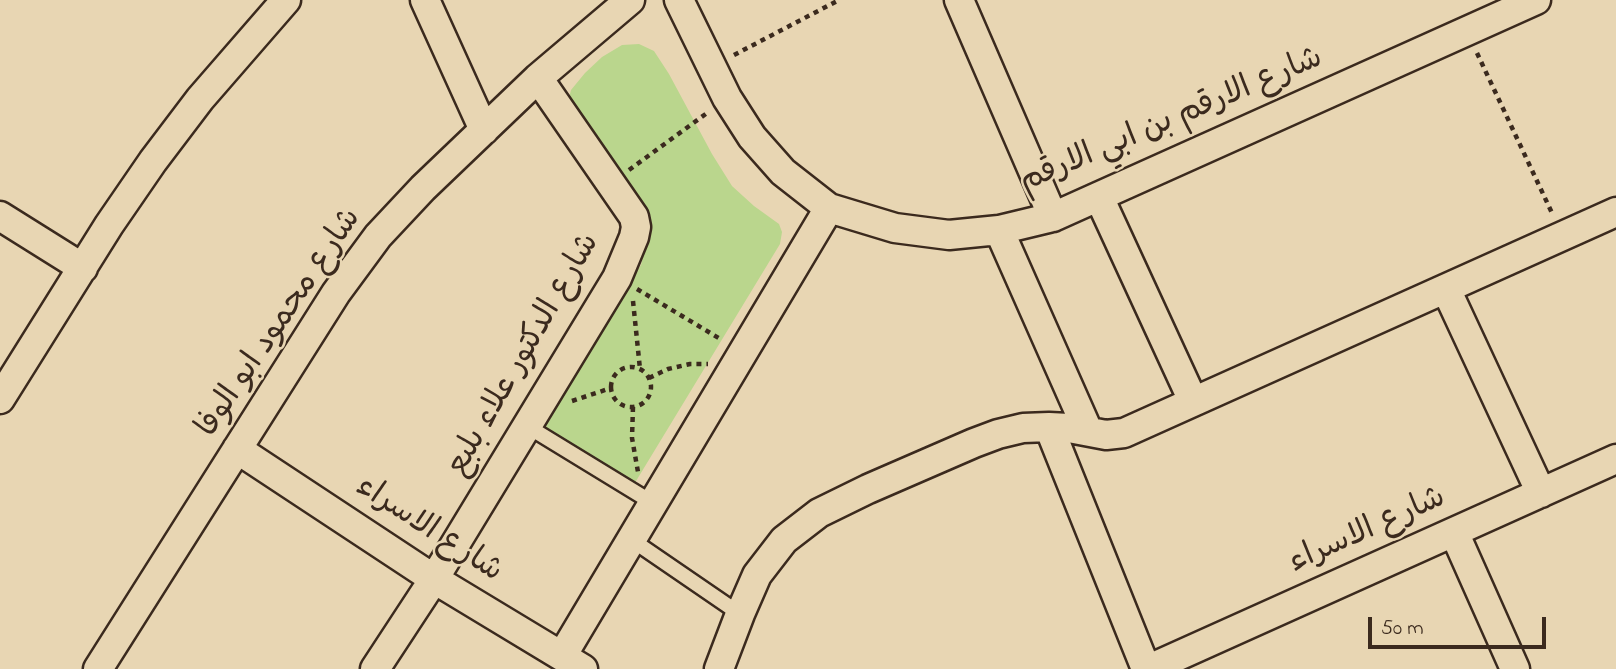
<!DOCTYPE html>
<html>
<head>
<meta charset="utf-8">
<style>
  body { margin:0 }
  #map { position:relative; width:1616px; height:669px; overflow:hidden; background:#e8d6b3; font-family:"Indie Flower",sans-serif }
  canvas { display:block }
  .scale { position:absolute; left:1368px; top:617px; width:178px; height:32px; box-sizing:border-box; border:4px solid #3b2a1e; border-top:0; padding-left:9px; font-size:21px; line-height:24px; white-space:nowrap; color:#3b2a1e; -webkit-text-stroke:5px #e8d6b3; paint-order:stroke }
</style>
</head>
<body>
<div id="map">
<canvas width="1616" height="669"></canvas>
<div class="scale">50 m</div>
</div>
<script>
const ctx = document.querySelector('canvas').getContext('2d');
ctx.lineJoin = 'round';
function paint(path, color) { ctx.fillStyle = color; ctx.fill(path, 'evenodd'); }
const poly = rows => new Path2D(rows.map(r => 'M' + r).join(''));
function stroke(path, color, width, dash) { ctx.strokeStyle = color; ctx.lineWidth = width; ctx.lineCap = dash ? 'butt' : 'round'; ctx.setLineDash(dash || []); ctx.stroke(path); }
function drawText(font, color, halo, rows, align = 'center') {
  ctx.font = font + ' "Indie Flower","Playpen Sans Arabic",sans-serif'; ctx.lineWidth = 5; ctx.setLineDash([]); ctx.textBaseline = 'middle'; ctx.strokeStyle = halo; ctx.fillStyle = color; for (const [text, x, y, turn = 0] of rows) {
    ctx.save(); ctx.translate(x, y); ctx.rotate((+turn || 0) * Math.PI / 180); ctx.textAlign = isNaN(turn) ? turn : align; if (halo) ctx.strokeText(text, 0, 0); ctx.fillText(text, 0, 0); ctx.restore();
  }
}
paint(poly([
  [639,44,654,51,669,74,712,154,732,186,754,206,779,224,782,232,780,244,633,486,543,428,633,276,641,265,650,225,639,205,567,106,571,90,585,73,602,57,622,45]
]), '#bad68d');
const service = poly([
  [527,426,653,503],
  [632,540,740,614]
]);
const minor = poly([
  [425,0,484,130],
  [679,0,727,98,752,137,783,172,829,208,895,228,949,235,999,230,1053,217,1536,0],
  [959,0,1053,217],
  [1099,197,1193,401],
  [0,216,83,268],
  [999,230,1088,431],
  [1446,289,1541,493],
  [0,399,109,225,153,161,200,99,286,0],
  [1049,427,1146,669],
  [237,449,434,579,583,669],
  [1454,532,1515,669],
  [562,656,829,208],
  [98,669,336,293,378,236,423,188,538,78,630,0],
  [375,669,434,579,617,278,634,237,636,227,634,217,538,78],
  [719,669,740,614,757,575,784,540,819,513,868,489,974,443,998,434,1023,428,1049,427,1069,428,1106,435,1124,433,1616,212],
  [1149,669,1616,459]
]);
stroke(service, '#3b2a1e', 19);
stroke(minor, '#3b2a1e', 33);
stroke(poly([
  [1477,53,1552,213],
  [734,55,839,0],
  [629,170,707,113],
  [637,289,722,340],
  [633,301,640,369],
  '611 387a20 20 0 1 1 40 0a20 20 0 1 1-40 0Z',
  [649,378,668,369,690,364,708,364],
  [572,401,611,388],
  [633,407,632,438,638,472]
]), '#3b2a1e', 4.5, [5, 5]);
stroke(service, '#e8d6b3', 14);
stroke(minor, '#e8d6b3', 28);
drawText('32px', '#3b2a1e', '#e8d6b3', [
  ["شارع الارقم بن ابي الارقم",1172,122,-23],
  ["شارع محمود ابو الوفا",281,324,-56],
  ["شارع الدكتور علاء بلبع",525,356,-60],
  ["شارع الاسراء",428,531,33],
  ["شارع الاسراء",1368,532,-24]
]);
</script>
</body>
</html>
